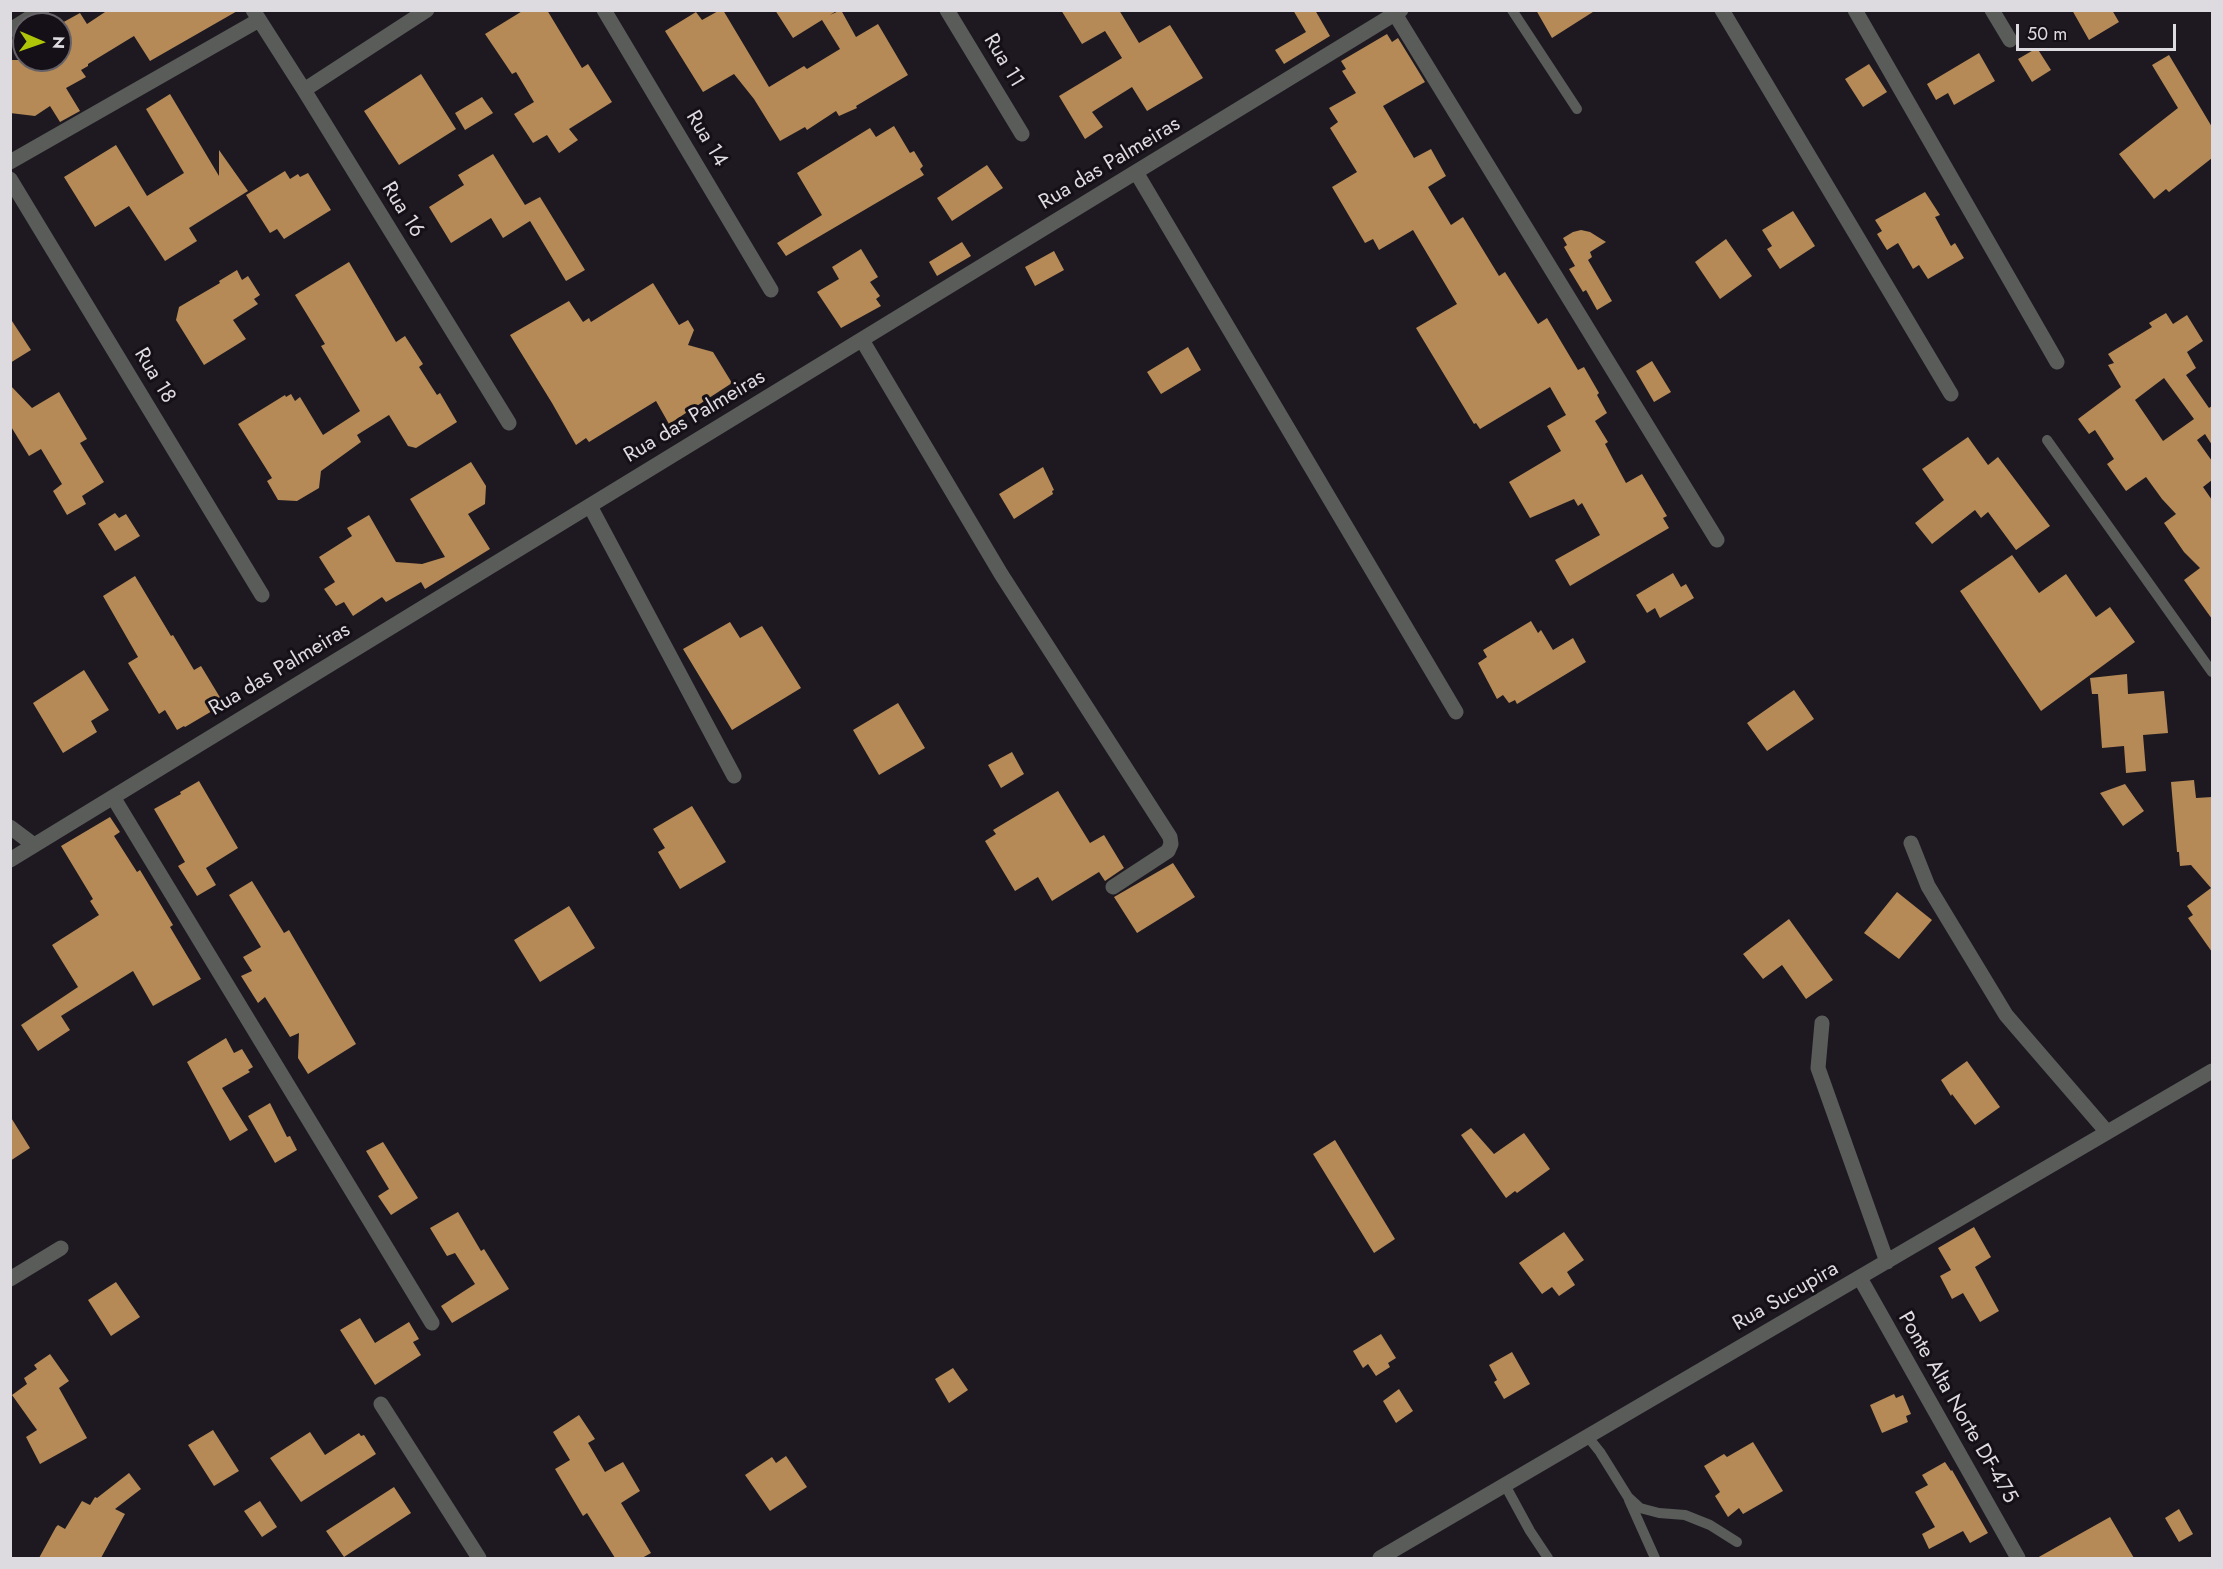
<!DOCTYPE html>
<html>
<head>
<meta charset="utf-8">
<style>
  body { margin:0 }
  #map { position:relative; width:2223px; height:1569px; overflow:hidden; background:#1e1921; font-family:Jost,sans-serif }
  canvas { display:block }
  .frame { position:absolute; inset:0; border:12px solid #dedbe0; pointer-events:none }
  .north { position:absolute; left:12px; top:12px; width:60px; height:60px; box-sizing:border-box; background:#151017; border:2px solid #656167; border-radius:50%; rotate:92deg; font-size:16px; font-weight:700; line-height:24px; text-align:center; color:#dedbe0 }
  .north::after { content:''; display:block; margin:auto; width:21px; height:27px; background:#afc507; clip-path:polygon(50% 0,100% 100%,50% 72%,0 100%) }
  .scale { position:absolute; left:2016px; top:24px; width:160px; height:27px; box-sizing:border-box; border:3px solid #dedbe0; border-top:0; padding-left:8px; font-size:18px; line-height:21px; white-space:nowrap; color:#dedbe0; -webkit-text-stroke:4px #151017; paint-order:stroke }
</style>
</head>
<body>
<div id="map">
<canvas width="2223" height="1569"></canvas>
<div class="frame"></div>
<div class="north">N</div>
<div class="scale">50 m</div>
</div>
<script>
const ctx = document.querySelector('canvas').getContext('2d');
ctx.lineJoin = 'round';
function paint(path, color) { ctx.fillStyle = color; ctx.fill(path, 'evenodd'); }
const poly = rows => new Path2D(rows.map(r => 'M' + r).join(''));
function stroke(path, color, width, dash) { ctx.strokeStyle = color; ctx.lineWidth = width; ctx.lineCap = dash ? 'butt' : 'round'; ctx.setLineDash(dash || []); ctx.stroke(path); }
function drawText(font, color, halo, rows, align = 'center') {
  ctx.font = font + ' Jost,sans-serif'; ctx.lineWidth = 6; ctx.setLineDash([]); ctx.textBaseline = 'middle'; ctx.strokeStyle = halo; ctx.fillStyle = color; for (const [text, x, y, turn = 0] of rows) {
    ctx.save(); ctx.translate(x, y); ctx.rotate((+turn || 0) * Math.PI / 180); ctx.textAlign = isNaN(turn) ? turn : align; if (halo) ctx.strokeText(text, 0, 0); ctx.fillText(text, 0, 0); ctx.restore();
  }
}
paint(poly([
  [108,10,239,10,150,61,134,36,88,64,88,66,81,70,86,77,66,88,80,111,60,122,50,106,35,116,10,113,10,60,60,60,60,24,80,13,87,24],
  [524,10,547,10,582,68,588,64,612,102,569,129,578,140,559,153,547,135,533,143,514,114,534,102,516,72,512,74,485,34],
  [720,10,723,10,769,87,804,66,807,69,840,49,822,20,793,38,775,10,838,10,830,15,841,10,856,37,878,24,908,75,856,106,857,108,839,116,836,111,807,130,805,127,780,141,754,99,734,74,703,92,665,31,696,12,702,20],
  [1061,10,1119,10,1139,43,1170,25,1203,78,1147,111,1132,87,1092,112,1103,127,1085,139,1059,96,1122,58,1105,31,1082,44],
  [1293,10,1315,10,1330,36,1284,64,1275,50,1306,32],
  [1536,10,1596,10,1552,38],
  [2072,10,2112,10,2119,22,2089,40],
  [1387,34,1392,42,1398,38,1425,82,1383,106,1414,158,1431,149,1446,176,1428,187,1451,225,1463,217,1499,276,1505,272,1538,324,1547,318,1578,370,1584,367,1599,393,1597,395,1607,413,1595,421,1608,442,1605,444,1614,461,1626,483,1642,474,1667,516,1663,518,1669,528,1570,586,1555,560,1600,535,1582,503,1578,506,1574,499,1530,518,1509,482,1561,451,1547,426,1566,415,1550,387,1480,429,1476,423,1474,424,1416,328,1457,304,1413,230,1379,250,1373,239,1365,243,1332,187,1357,172,1330,128,1338,122,1329,108,1356,93,1342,71,1346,69,1341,61],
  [2037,48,2051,70,2032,82,2018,59],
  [1979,53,1995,81,1954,105,1948,93,1936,100,1927,84],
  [2169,55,2212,127,2212,158,2169,192,2166,189,2154,199,2119,154,2178,108,2152,65],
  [1869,64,1887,92,1863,107,1845,79],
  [421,74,456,129,399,165,364,111],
  [170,94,219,176,219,150,248,191,189,228,197,241,165,261,129,206,95,227,64,177,116,145,147,196,184,173,146,109],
  [482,97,493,113,465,130,455,113],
  [894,126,910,153,914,151,923,166,920,169,924,175,786,256,777,243,822,215,797,173,870,128,876,137],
  [493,154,525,205,540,197,585,270,566,281,530,221,503,238,491,218,451,243,429,207,464,185,458,175],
  [987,165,1003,188,952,221,937,198],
  [285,171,290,179,298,174,300,177,308,173,331,210,284,239,277,229,270,233,246,195],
  [1925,192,1940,215,1935,217,1951,246,1955,243,1964,258,1928,279,1919,265,1913,269,1898,243,1887,250,1877,234,1882,231,1875,220],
  [1793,211,1815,246,1780,269,1767,249,1772,246,1762,230],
  [1581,230,1590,232,1606,242,1590,252,1592,257,1588,260,1612,301,1597,310,1586,290,1583,292,1569,269,1575,266,1564,247,1567,245,1563,238,1573,232],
  [1726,239,1752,276,1720,299,1695,262],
  [962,242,971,256,937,276,929,262],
  [861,249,878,277,870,282,880,296,876,299,881,306,841,328,817,292,839,279,832,267],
  [1054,251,1064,270,1035,286,1025,267],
  [349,262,396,342,405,336,423,364,419,367,437,395,440,393,457,422,416,448,408,446,389,415,357,435,361,442,321,471,319,488,297,501,278,500,267,481,272,478,238,424,285,395,286,397,291,394,295,401,300,397,323,435,360,411,321,346,325,344,295,295],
  [237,270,242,280,248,276,260,295,254,299,258,304,233,320,246,339,204,365,176,320,179,307,220,283,219,281],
  [653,283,679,325,688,320,694,330,688,345,713,352,732,383,669,424,656,401,589,442,586,438,576,445,552,403,510,335,569,301,583,322,589,318,591,322],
  [2166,313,2173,324,2187,315,2203,341,2187,352,2196,368,2186,375,2209,408,2212,406,2212,445,2205,434,2197,440,2212,461,2212,480,2203,487,2212,500,2212,619,2184,580,2200,568,2184,552,2164,523,2176,514,2162,499,2146,477,2126,491,2107,464,2114,459,2095,430,2089,434,2078,419,2121,387,2108,365,2114,363,2108,354,2152,327,2149,323],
  [2164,378,2194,419,2163,441,2135,400],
  [10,318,31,350,10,363],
  [1188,347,1201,370,1161,394,1147,372],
  [1652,361,1671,392,1654,402,1636,371],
  [10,385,32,408,59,392,87,439,80,443,104,482,82,496,86,504,67,515,53,491,62,484,41,449,29,456,10,425],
  [1968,437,1988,465,1998,457,2050,526,2016,550,1988,512,1981,518,1975,510,1932,544,1915,523,1944,500,1922,469],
  [471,462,486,486,485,504,468,514,490,549,425,589,421,582,386,602,382,597,353,616,344,602,336,606,324,589,335,582,319,557,352,536,347,528,369,515,396,562,422,564,445,557,410,499],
  [1043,467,1054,490,1052,491,1053,494,1014,519,999,494],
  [115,513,119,518,126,514,140,536,115,551,98,524],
  [2012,555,2039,593,2066,574,2096,617,2110,607,2135,642,2041,711,1960,591],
  [1673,573,1681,587,1686,584,1694,598,1660,618,1655,608,1647,613,1636,595],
  [135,576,171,636,173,635,194,670,201,666,224,704,185,727,184,726,177,730,165,710,159,714,128,663,138,657,103,596],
  [1531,621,1538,633,1541,630,1553,650,1573,638,1586,662,1517,704,1515,700,1509,703,1503,695,1497,699,1478,663,1487,657,1483,650],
  [730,622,740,638,762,626,801,688,732,730,683,649],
  [84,670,109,710,91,721,97,732,63,753,33,703],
  [2127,674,2128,694,2164,691,2168,733,2143,735,2146,771,2126,773,2124,746,2102,748,2098,694,2092,694,2090,678],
  [1794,690,1814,719,1767,751,1747,723],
  [898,703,925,748,879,775,853,730],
  [1012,752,1024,774,1001,788,988,765],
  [2194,780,2196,798,2212,797,2212,952,2188,918,2193,915,2187,906,2211,888,2191,865,2180,866,2179,852,2177,852,2171,782],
  [199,781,238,848,206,868,216,885,197,896,178,866,185,862,154,809,181,794,180,792],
  [2125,784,2144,811,2123,826,2100,793],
  [1058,791,1090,843,1104,835,1124,868,1105,881,1099,872,1052,901,1038,877,1015,891,985,841,996,834,993,830],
  [692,806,726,862,680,889,658,852,665,848,653,829],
  [110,817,120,832,114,836,137,872,140,870,173,925,170,927,201,979,153,1006,133,971,61,1016,70,1030,38,1051,21,1025,78,987,52,945,99,915,90,901,93,899,61,846],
  [1173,863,1195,897,1137,933,1114,897],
  [252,881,284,933,289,930,356,1044,308,1074,298,1058,299,1033,290,1037,265,997,258,1003,241,976,252,971,243,957,261,947,229,895],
  [1897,892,1932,920,1899,959,1864,933],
  [569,906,595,948,540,982,514,940],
  [1789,919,1833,980,1806,999,1782,965,1763,979,1743,954],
  [226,1038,234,1053,242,1049,253,1067,248,1070,250,1072,222,1088,248,1130,230,1141,187,1062],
  [1967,1061,2000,1107,1975,1125,1952,1094,1951,1096,1941,1080],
  [270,1103,287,1137,290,1136,297,1150,275,1163,248,1116],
  [10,1116,30,1148,10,1161],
  [1471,1128,1494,1154,1524,1133,1550,1169,1517,1193,1515,1191,1506,1198,1461,1135],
  [1335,1140,1395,1239,1374,1253,1313,1154],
  [383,1142,418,1198,391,1215,378,1196,389,1189,366,1151],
  [458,1212,481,1251,484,1249,509,1289,452,1323,441,1306,475,1284,455,1253,447,1256,430,1228],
  [1974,1227,1991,1257,1975,1267,1999,1311,1980,1322,1963,1293,1952,1299,1940,1276,1951,1270,1938,1248],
  [1564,1232,1584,1260,1567,1272,1575,1285,1559,1296,1552,1287,1542,1294,1519,1263],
  [116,1282,140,1317,111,1336,88,1300],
  [360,1318,375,1343,409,1322,419,1339,413,1342,421,1355,375,1385,340,1330],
  [1381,1334,1396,1358,1388,1363,1390,1367,1376,1376,1368,1364,1363,1368,1353,1351],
  [1512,1352,1530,1384,1504,1399,1494,1382,1497,1380,1489,1365],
  [50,1354,69,1381,59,1388,87,1438,40,1464,26,1437,37,1430,12,1395,27,1384,24,1378,37,1369,34,1365],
  [953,1368,968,1390,949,1403,935,1379],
  [1399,1389,1413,1411,1396,1423,1383,1401],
  [1894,1394,1896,1398,1903,1395,1911,1414,1906,1416,1908,1422,1882,1433,1870,1405],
  [579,1415,595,1439,588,1443,605,1472,623,1462,640,1491,621,1503,651,1553,642,1558,615,1558,587,1513,583,1516,555,1469,570,1460,553,1432],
  [213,1430,239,1471,214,1486,188,1445],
  [310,1432,325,1455,359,1433,361,1436,364,1435,376,1454,301,1502,270,1458],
  [1753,1442,1783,1491,1743,1514,1739,1508,1728,1517,1715,1496,1720,1492,1704,1466,1724,1454,1727,1457],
  [786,1456,807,1487,770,1511,745,1475,772,1457,776,1463],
  [1945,1462,1951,1471,1952,1470,1988,1533,1970,1543,1963,1531,1929,1549,1922,1534,1935,1527,1915,1492,1928,1485,1922,1475],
  [129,1473,141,1489,115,1509,125,1514,101,1558,39,1558,56,1527,58,1525,65,1529,82,1501,90,1505,95,1497,97,1498],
  [394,1487,411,1513,344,1557,326,1531],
  [260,1501,277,1527,262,1537,244,1511],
  [2179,1509,2193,1534,2179,1542,2165,1518],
  [2110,1517,2134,1558,2037,1558]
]), '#b58a56');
stroke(poly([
  [1512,10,1577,109],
  [2047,440,2212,672],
  [1588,1437,1600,1452,1628,1497,1640,1508,1659,1513,1685,1515,1710,1525,1737,1542],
  [1505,1485,1530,1531,1548,1558],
  [1629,1500,1655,1558]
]), '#595c58', 10);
stroke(poly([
  [253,10,304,90,509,423],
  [604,10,771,290],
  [947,10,1022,134],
  [1722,10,1951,394],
  [1855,10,2057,362],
  [1992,10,2010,40],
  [1395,14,1717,540],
  [10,30,42,10],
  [304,90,427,10],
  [10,162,259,20],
  [1136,172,1456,712],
  [10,179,262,595],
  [862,340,1001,574,1170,837,1171,844,1168,851,1113,887],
  [590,506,734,776],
  [113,797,432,1323],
  [10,827,34,845],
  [1911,843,1928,886,2006,1015,2107,1132],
  [10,860,1401,10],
  [1822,1023,1818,1068,1887,1262],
  [1860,1278,2018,1558],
  [10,1279,61,1248],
  [381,1404,479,1558],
  [1380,1558,2212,1071]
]), '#595c58', 15);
drawText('21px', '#dedbe0', '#151017', [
  ["Rua 11",1003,61,59],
  ["Rua 14",706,139,59],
  ["Rua das Palmeiras",1110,164,-31],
  ["Rua 16",402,210,58],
  ["Rua 18",154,376,59],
  ["Rua das Palmeiras",695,417,-31],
  ["Rua das Palmeiras",280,670,-31],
  ["Rua Sucupira",1786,1297,-30],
  ["Ponte Alta Norte DF-475",1957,1408,60]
]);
</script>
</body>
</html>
